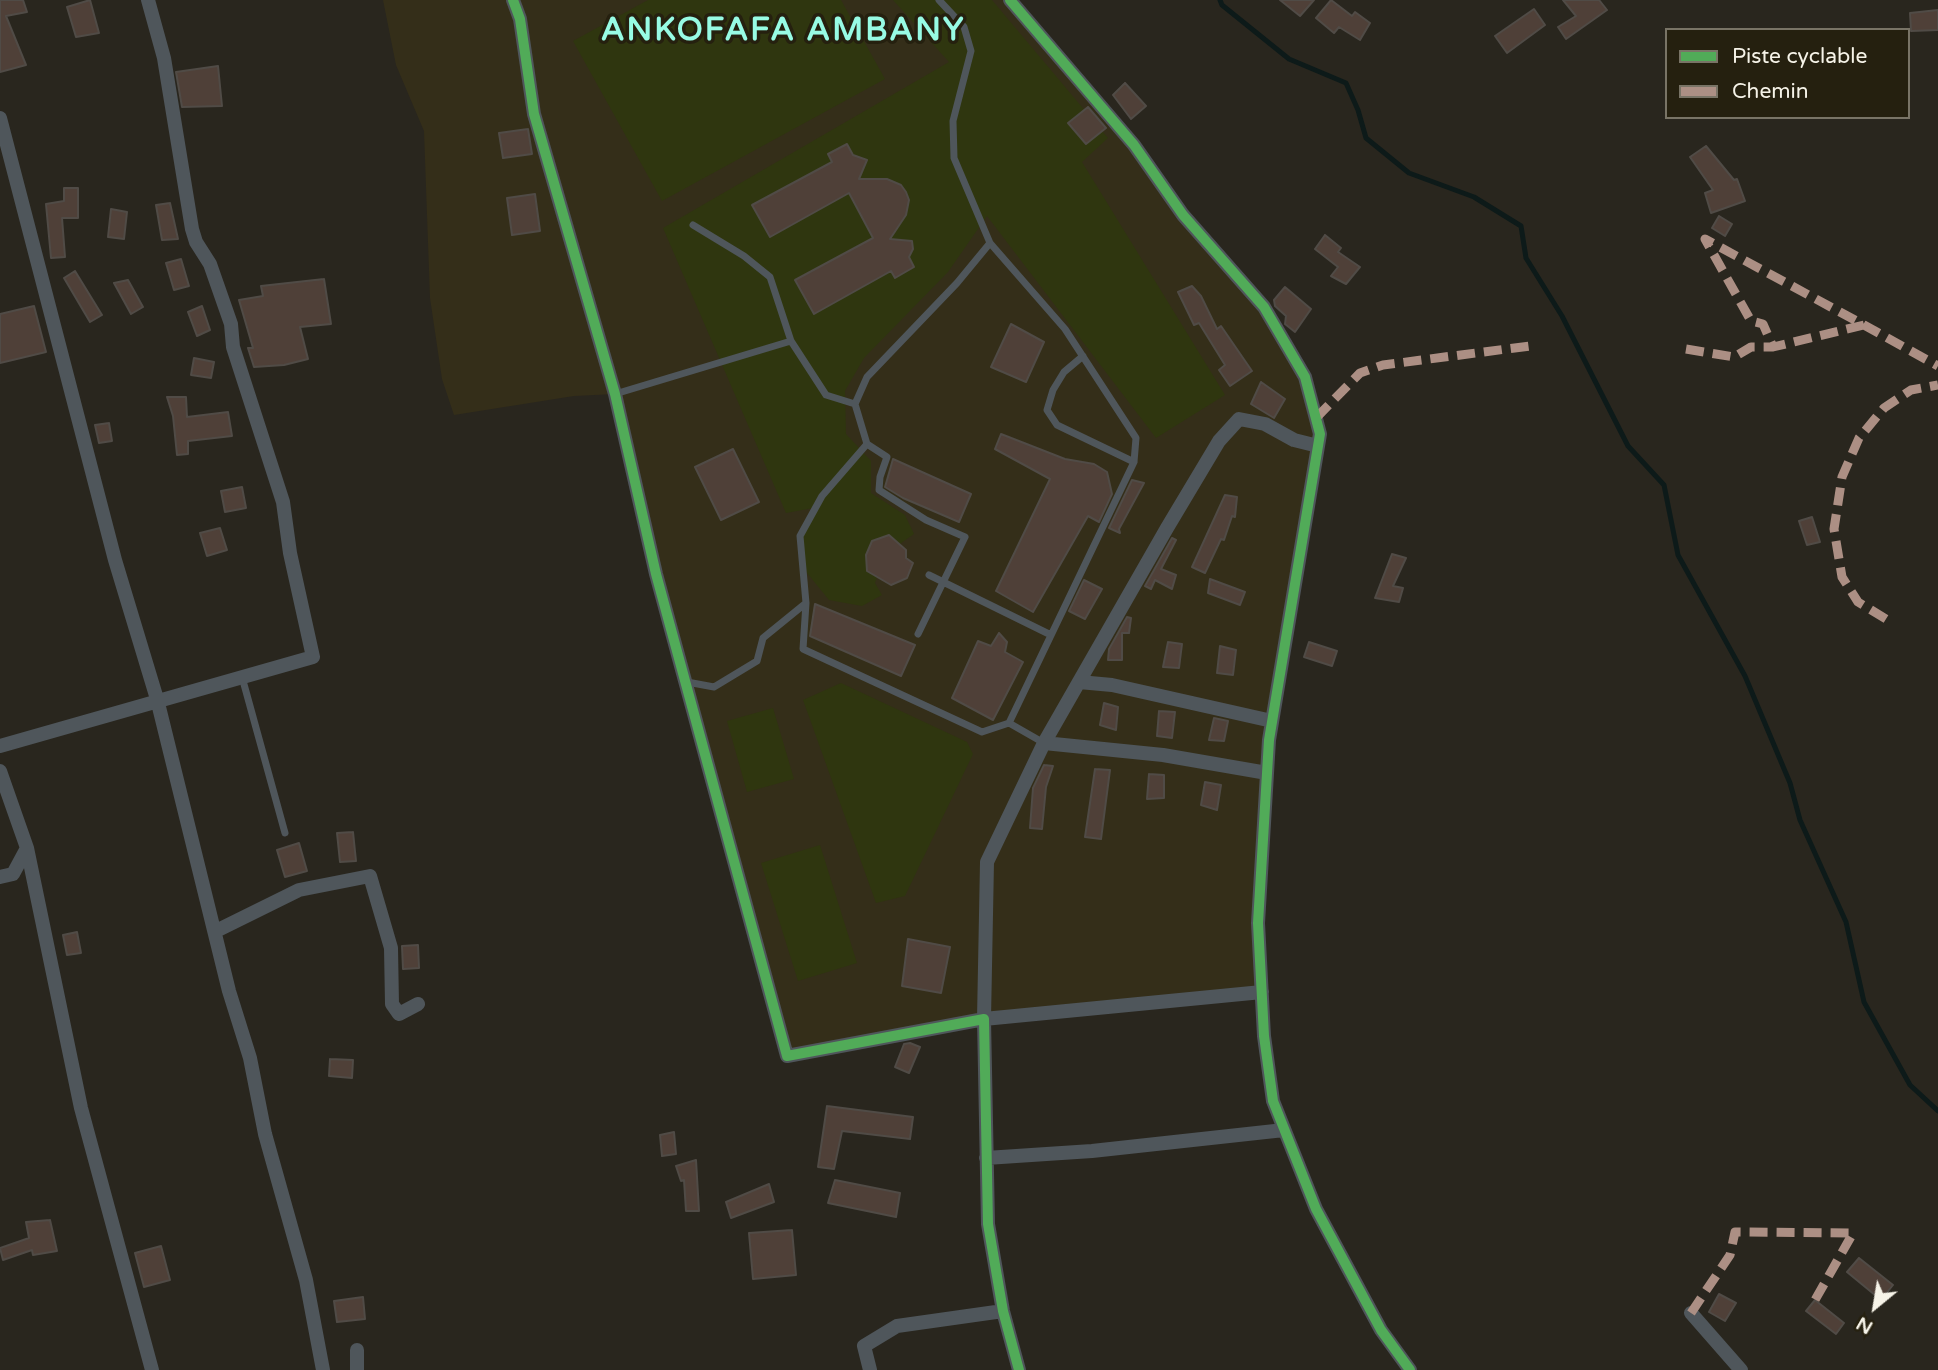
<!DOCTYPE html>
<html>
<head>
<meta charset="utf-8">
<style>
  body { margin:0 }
  #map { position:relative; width:1938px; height:1370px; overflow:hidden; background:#29261e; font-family:"Varela Round",sans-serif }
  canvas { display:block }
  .legend { position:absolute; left:1665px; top:28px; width:245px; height:91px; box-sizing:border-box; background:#25200f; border:2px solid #797466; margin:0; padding:9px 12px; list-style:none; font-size:21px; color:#f6f3e8 }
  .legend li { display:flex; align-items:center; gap:14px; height:35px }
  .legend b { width:35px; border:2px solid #797466 }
  .north { position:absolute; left:1840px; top:1272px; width:70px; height:70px; -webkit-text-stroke:5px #25200f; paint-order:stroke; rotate:210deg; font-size:19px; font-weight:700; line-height:28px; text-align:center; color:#f6f3e8 }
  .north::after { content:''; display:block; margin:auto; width:24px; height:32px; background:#f6f3e8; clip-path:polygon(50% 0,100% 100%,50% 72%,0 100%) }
</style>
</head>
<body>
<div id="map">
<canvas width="1938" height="1370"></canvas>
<ul class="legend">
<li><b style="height:9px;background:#51ab58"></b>Piste cyclable</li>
<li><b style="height:9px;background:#ac8f84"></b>Chemin</li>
</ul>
<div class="north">N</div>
</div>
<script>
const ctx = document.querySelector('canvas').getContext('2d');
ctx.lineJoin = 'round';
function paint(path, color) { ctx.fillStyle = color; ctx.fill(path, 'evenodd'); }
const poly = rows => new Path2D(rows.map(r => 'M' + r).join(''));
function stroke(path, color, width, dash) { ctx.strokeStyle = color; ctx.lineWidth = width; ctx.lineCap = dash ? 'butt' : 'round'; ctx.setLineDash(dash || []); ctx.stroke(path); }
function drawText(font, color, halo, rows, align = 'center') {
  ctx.font = font + ' "Varela Round",sans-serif'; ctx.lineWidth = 7; ctx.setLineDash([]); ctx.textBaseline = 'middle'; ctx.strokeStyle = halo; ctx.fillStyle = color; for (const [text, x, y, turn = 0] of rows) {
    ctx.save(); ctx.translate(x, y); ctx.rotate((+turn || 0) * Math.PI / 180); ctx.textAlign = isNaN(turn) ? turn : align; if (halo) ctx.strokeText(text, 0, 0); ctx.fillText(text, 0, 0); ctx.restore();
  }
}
paint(poly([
  [383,0,1010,0,1264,307,1305,377,1320,433,1272,721,1262,992,1106,1006,787,1056,615,394,574,396,454,415,442,379,430,298,424,131,396,65]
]), '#342e19');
paint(poly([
  [648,0,841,0,885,79,662,201,573,41],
  [893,0,992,0,1108,138,1082,162,1225,395,1156,438,987,216,948,272,864,358,845,391,846,434,871,461,871,493,905,515,914,534,884,555,875,583,882,595,862,606,829,600,803,568,801,532,813,508,786,513,663,228,949,62],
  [841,683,967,742,973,754,905,896,876,903,803,700],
  [773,708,794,779,747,792,727,721],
  [820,845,857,963,798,981,761,863]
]), '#2f360f');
stroke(poly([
  [1220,0,1222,5,1289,59,1346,83,1358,110,1366,138,1409,173,1474,197,1521,226,1526,258,1562,316,1628,446,1664,485,1678,555,1745,676,1790,783,1800,820,1846,922,1864,1002,1910,1085,1938,1111]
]), '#0d1a19', 5);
const building = poly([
  [0,0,23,0,27,12,6,16,26,65,0,72,0,0],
  [90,0,99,33,76,37,67,7,90,0],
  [1280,0,1314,0,1300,16,1280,0],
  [1331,0,1352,16,1355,12,1370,23,1360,40,1339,27,1334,33,1316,18,1331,0],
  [1563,0,1599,0,1607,10,1566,39,1558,27,1576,16,1563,0],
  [1534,9,1545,25,1507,53,1495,36,1534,9],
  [1938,10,1938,30,1911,31,1910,13,1938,10],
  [218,66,222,106,182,107,176,72,218,66],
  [1125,83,1146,106,1131,119,1113,95,1125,83],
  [1088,107,1106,128,1086,144,1068,123,1088,107],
  [528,129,532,154,503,158,499,133,528,129],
  [847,144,853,155,867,160,859,179,887,179,901,185,906,192,909,200,906,215,890,239,912,241,913,249,909,257,914,267,895,278,891,271,814,314,795,280,873,238,849,193,770,237,752,205,832,162,828,154,847,144],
  [1706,146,1734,180,1737,179,1745,201,1711,213,1705,193,1713,190,1690,157,1706,146],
  [64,188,78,188,78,218,62,218,65,257,51,258,46,204,64,201,64,188],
  [535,194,540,231,512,235,507,198,535,194],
  [170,203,178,239,162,240,156,205,170,203],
  [111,209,127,212,124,239,108,237,111,209],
  [1719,216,1732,224,1725,236,1712,228,1719,216],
  [1325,235,1341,248,1338,252,1360,267,1346,284,1331,276,1338,267,1315,249,1325,235],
  [181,259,189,286,174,290,166,263,181,259],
  [75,271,102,315,90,322,64,278,75,271],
  [324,279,331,324,300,327,308,359,284,365,254,367,248,348,253,348,239,300,263,296,261,286,324,279],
  [128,280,143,307,131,314,114,283,128,280],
  [1192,286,1201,296,1217,329,1221,326,1252,371,1230,386,1219,370,1225,365,1199,323,1194,325,1178,292,1192,286],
  [1285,287,1311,309,1295,332,1285,324,1286,316,1275,306,1274,300,1285,287],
  [34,306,46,352,0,363,0,314,34,306],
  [202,306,210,330,197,336,188,312,202,306],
  [1011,324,1044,342,1026,382,991,367,1011,324],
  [194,358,214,362,211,378,191,375,194,358],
  [1261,382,1285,399,1274,418,1251,404,1261,382],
  [167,397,186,397,187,417,228,412,232,436,188,441,188,454,177,455,173,416,167,397],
  [109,423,112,441,99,443,95,425,109,423],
  [1001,434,1065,459,1094,464,1107,472,1112,494,1099,522,1088,516,1033,612,996,591,1050,479,995,449,1001,434],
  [733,449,759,502,721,520,695,467,733,449],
  [893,459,971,494,959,522,903,498,885,487,893,459],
  [1132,480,1144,483,1119,529,1120,533,1109,528,1132,480],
  [242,487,246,508,225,512,221,491,242,487],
  [1225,495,1237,497,1235,517,1232,516,1224,540,1221,539,1205,573,1192,567,1225,495],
  [1812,517,1820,542,1807,545,1799,521,1812,517],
  [220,528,227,550,207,556,200,533,220,528],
  [889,535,906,550,906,558,913,563,907,578,891,585,867,571,866,555,872,541,889,535],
  [1172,538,1176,540,1161,569,1176,575,1172,589,1155,580,1151,589,1145,586,1172,538],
  [1392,554,1406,558,1393,586,1403,588,1399,602,1375,598,1392,554],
  [1210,579,1245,592,1240,605,1208,593,1210,579],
  [1084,580,1102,589,1085,619,1069,611,1084,580],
  [815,604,915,645,901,676,810,636,815,604],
  [1127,617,1131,618,1129,633,1122,633,1122,660,1108,660,1109,649,1127,617],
  [999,633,1007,642,1005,652,1023,662,993,720,952,698,978,641,991,646,999,633],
  [1168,642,1182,644,1179,668,1163,667,1168,642],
  [1309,642,1337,651,1332,666,1304,657,1309,642],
  [1220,646,1236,650,1233,675,1217,673,1220,646],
  [1104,703,1118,707,1116,730,1100,725,1104,703],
  [1159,711,1175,712,1172,738,1157,736,1159,711],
  [1214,718,1228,721,1224,741,1209,740,1214,718],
  [1044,765,1053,766,1046,787,1042,829,1030,828,1033,788,1044,765],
  [1095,769,1110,770,1101,839,1085,837,1095,769],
  [1149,774,1164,775,1164,798,1147,799,1149,774],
  [1205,782,1221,785,1217,810,1201,805,1205,782],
  [353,832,356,861,340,862,337,833,353,832],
  [299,843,307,871,285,877,277,850,299,843],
  [77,932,81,953,67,955,63,935,77,932],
  [908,939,950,947,941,993,902,986,908,939],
  [418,945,419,968,403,969,402,946,418,945],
  [910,1043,920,1047,909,1073,895,1067,904,1044,910,1043],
  [330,1059,353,1060,352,1078,329,1076,330,1059],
  [827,1106,913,1117,910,1139,842,1131,834,1169,818,1167,827,1106],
  [674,1132,676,1154,662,1156,660,1135,674,1132],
  [696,1160,699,1211,686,1211,684,1180,681,1181,676,1166,696,1160],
  [835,1180,900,1193,896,1217,828,1203,835,1180],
  [769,1184,774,1202,731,1218,726,1202,769,1184],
  [50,1220,57,1251,33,1255,32,1250,3,1260,0,1248,29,1238,26,1222,50,1220],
  [792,1230,796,1275,753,1279,749,1233,792,1230],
  [161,1246,170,1280,144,1287,135,1253,161,1246],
  [1859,1258,1893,1285,1881,1300,1847,1272,1859,1258],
  [1719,1294,1736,1303,1725,1321,1709,1312,1719,1294],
  [363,1297,365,1319,337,1322,334,1301,363,1297],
  [1815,1300,1844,1323,1836,1334,1806,1311,1815,1300]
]);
paint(building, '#4f4038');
stroke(building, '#504b46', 2);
stroke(poly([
  [939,0,964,27,971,51,953,121,954,158,990,243],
  [693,225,744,256,770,277,791,341,826,395,855,404],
  [1083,356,1064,372,1053,390,1047,410,1057,425,1134,462],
  [615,394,791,341],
  [929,575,1051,635],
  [806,603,803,649,982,732,1009,723],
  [918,634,965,537,926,520,879,490,880,477,887,457,867,444,855,404,867,377,957,283,990,243,1065,329,1136,438,1134,462,1009,723,1044,743],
  [242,677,285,833],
  [687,682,714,687,757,661,763,638,806,603,800,536,822,496,867,444]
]), '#4f565b', 7);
stroke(poly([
  [513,0,520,19,534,114,615,394,656,574,787,1056,984,1019,988,1224,1003,1311,1019,1370],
  [1010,0,1134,145,1183,215,1264,307,1305,377,1320,434,1269,740,1258,923,1264,1036,1273,1101,1316,1209,1381,1330,1410,1370],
  [0,118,115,560,157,699,229,991,250,1058,265,1134,306,1280,323,1370],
  [1079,682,1112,685,1272,721],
  [1044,743,987,862,984,1019,1262,992],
  [0,746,313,657,290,553,283,502,233,347,231,324,210,264,196,242,192,229,164,58,148,0],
  [0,771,27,848,81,1108,152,1370],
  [1267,773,1163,755,1044,743,1167,528,1219,441,1239,419,1265,424,1294,440,1318,446],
  [0,877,13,874,27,848],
  [216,931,299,890,370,876,391,948,392,1004,399,1014,418,1004],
  [986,1158,1092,1151,1284,1130],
  [1691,1313,1741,1370],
  [357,1350,357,1370],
  [870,1370,864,1346,897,1326,1003,1311]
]), '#4f565b', 14);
stroke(poly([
  [1864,325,1773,347,1763,324,1751,321,1705,239,1864,325,1938,366],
  [1686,349,1734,357,1751,347,1773,347],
  [1316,418,1360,373,1383,365,1530,346],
  [1886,619,1858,602,1842,577,1834,529,1842,477,1859,438,1884,408,1911,390,1938,385],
  [1691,1313,1730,1255,1735,1232,1853,1233,1815,1300]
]), '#ac8f84', 9, [18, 9]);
stroke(poly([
  [513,0,520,19,534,114,615,394,656,574,787,1056,984,1019,988,1224,1003,1311,1019,1370],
  [1010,0,1134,145,1183,215,1264,307,1305,377,1320,434,1269,740,1258,923,1264,1036,1273,1101,1316,1209,1381,1330,1410,1370]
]), '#51ab58', 10);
ctx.letterSpacing = '2px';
drawText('bold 32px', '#97fbe4', '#25200f', [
  ["ANKOFAFA AMBANY",783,32]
]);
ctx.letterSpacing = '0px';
</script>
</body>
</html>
